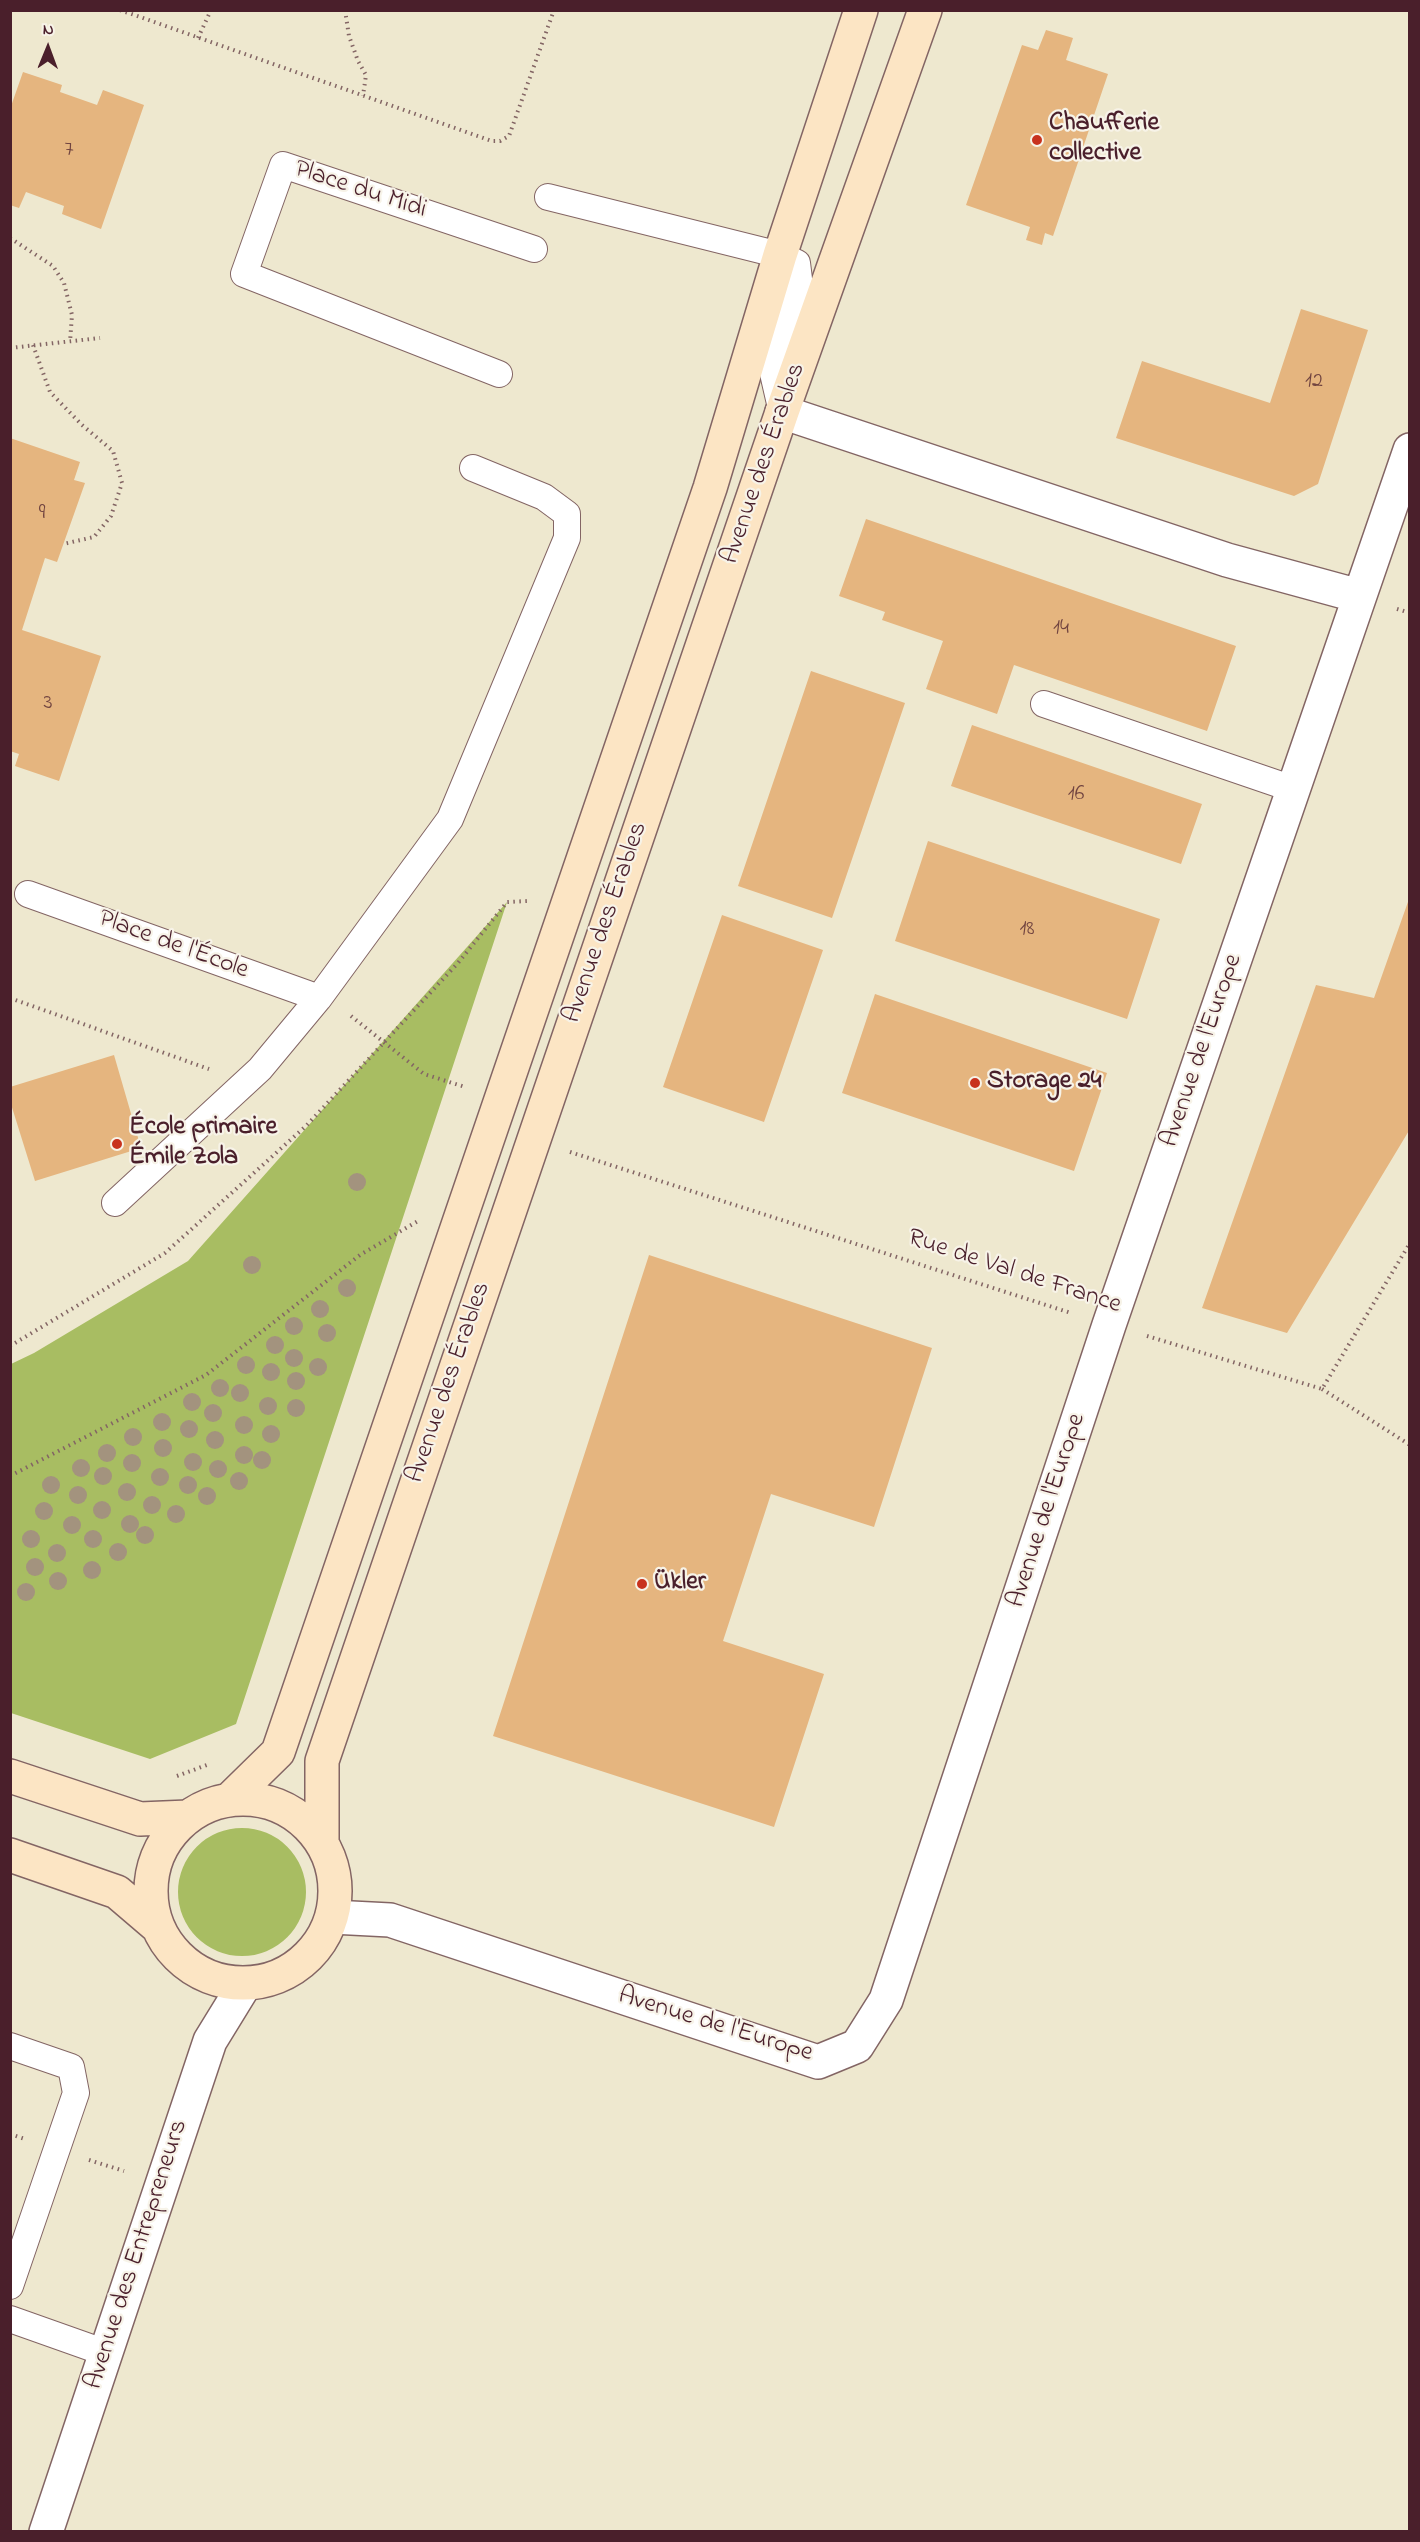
<!DOCTYPE html>
<html>
<head>
<meta charset="utf-8">
<style>
  body { margin:0 }
  #map { position:relative; width:1420px; height:2542px; overflow:hidden; background:#eee8cf; font-family:"Indie Flower",sans-serif }
  canvas { display:block }
  .frame { position:absolute; inset:0; border:12px solid #4a1f2b; pointer-events:none }
  .north { position:absolute; left:18px; top:18px; width:60px; height:60px; -webkit-text-stroke:4px #f7f3e8; paint-order:stroke; rotate:1deg; font-size:16px; font-weight:700; line-height:24px; text-align:center; color:#4a1f2b }
  .north::after { content:''; display:block; margin:auto; width:21px; height:27px; background:#4a1f2b; clip-path:polygon(50% 0,100% 100%,50% 72%,0 100%) }
</style>
</head>
<body>
<div id="map">
<canvas width="1420" height="2542"></canvas>
<div class="frame"></div>
<div class="north">N</div>
</div>
<script>
const ctx = document.querySelector('canvas').getContext('2d');
ctx.lineJoin = 'round';
function paint(path, color) { ctx.fillStyle = color; ctx.fill(path, 'evenodd'); }
const poly = rows => new Path2D(rows.map(r => 'M' + r).join(''));
function stroke(path, color, width, dash) { ctx.strokeStyle = color; ctx.lineWidth = width; ctx.lineCap = dash ? 'butt' : 'round'; ctx.setLineDash(dash || []); ctx.stroke(path); }
function drawText(font, color, halo, rows, align = 'center') {
  ctx.font = font + ' "Indie Flower",sans-serif'; ctx.lineWidth = 4.5; ctx.setLineDash([]); ctx.textBaseline = 'middle'; ctx.strokeStyle = halo; ctx.fillStyle = color; for (const [text, x, y, turn = 0] of rows) {
    ctx.save(); ctx.translate(x, y); ctx.rotate((+turn || 0) * Math.PI / 180); ctx.textAlign = isNaN(turn) ? turn : align; if (halo) ctx.strokeText(text, 0, 0); ctx.fillText(text, 0, 0); ctx.restore();
  }
}
paint(poly([
  [507,902,236,1724,150,1759,11,1713,11,1364,34,1353,188,1261],
  '178 1892a64 64 0 1 1 128 0a64 64 0 1 1-128 0Z'
]), '#a8bd62');
paint(poly([
  [1046,30,1073,38,1066,60,1108,74,1053,236,1045,233,1042,245,1026,240,1030,227,966,205,1022,45,1038,50],
  [23,72,62,85,60,92,97,105,103,90,144,105,101,229,62,214,64,206,26,192,19,208,10,205,10,109],
  [1301,309,1368,330,1318,484,1294,496,1116,438,1142,361,1270,403],
  [10,438,80,462,74,480,85,483,57,562,45,558,22,630,101,656,59,781,15,766,19,754,10,751],
  [866,519,1236,646,1207,731,1014,665,997,714,926,689,943,641,882,620,885,612,839,596],
  [811,671,905,703,832,918,738,886],
  [972,725,1202,804,1181,864,951,786],
  [928,841,1160,919,1127,1019,895,941],
  [1409,899,1410,1129,1287,1333,1202,1308,1316,985,1374,998],
  [722,915,823,950,764,1122,663,1087],
  [875,994,1107,1073,1074,1171,842,1093],
  [114,1055,141,1148,35,1181,10,1101,10,1087],
  [649,1255,932,1348,874,1527,771,1494,723,1641,824,1674,774,1827,493,1736]
]), '#e5b57f');
const service = poly([
  [548,197,780,255,797,263,800,287,773,373,782,412],
  [499,374,244,274,283,165,534,249],
  [1044,704,1293,789],
  [28,894,319,998],
  [115,1203,260,1069,319,998,450,819,567,538,567,514,544,497,473,468],
  [10,2046,71,2067,76,2093,10,2286],
  [10,2319,106,2353]
]);
const minor = poly([
  [782,412,1227,560,1359,596],
  [332,1917,390,1920,818,2062,857,2046,886,2000,1109,1325,1410,450],
  [46,2532,210,2041,245,1984]
]);
const secondary = poly([
  [10,1776,140,1819,188,1817],
  '151 1891a92 92 0 1 1 184 0a92 92 0 1 1-184 0Z',
  [229,1800,278,1752,710,488,780,255,861,10],
  [322,1842,322,1761,782,412,925,10],
  [10,1855,117,1892,158,1927]
]);
stroke(service, '#836564', 28);
stroke(minor, '#836564', 36);
stroke(secondary, '#836564', 36);
stroke(poly([
  [120,10,492,141,500,141,509,136,554,10],
  [345,10,349,36,358,61,366,75,363,96],
  [198,38,211,10],
  [10,238,53,266,64,283,72,315,70,342],
  [33,345,50,392,82,425,113,451,122,483,111,516,94,537,63,544],
  [10,348,100,338],
  [1397,609,1410,613],
  [10,998,209,1069],
  [351,1016,424,1074,465,1087],
  [570,1152,1071,1313],
  [1147,1336,1322,1389,1410,1243],
  [10,1346,165,1253,306,1126,458,963,507,902,528,901],
  [1322,1389,1410,1445],
  [10,1476,206,1375,360,1255,418,1221],
  [177,1776,207,1765],
  [10,2134,25,2139],
  [89,2160,124,2171]
]), '#836564', 4, [1.5, 4.5]);
stroke(service, '#fff', 26);
stroke(minor, '#fff', 33);
stroke(secondary, '#fce5c4', 33);
ctx.fillStyle = '#a3937e';
for (const [x, y] of [
  [357,1182],
  [252,1265],
  [347,1288],
  [320,1309],
  [294,1326],
  [327,1333],
  [275,1345],
  [294,1358],
  [246,1365],
  [318,1367],
  [271,1372],
  [296,1381],
  [220,1388],
  [240,1393],
  [192,1402],
  [268,1406],
  [296,1408],
  [213,1413],
  [162,1422],
  [244,1425],
  [189,1429],
  [271,1434],
  [133,1437],
  [215,1440],
  [163,1448],
  [107,1453],
  [244,1455],
  [262,1460],
  [193,1462],
  [132,1463],
  [81,1468],
  [218,1469],
  [103,1476],
  [160,1477],
  [239,1481],
  [51,1485],
  [188,1485],
  [127,1492],
  [78,1495],
  [207,1496],
  [152,1505],
  [102,1510],
  [44,1511],
  [176,1514],
  [130,1524],
  [72,1525],
  [145,1535],
  [31,1539],
  [93,1539],
  [118,1552],
  [57,1553],
  [35,1567],
  [92,1570],
  [58,1581],
  [26,1592]
]) { ctx.beginPath(); ctx.arc(x, y, 9, 0, 2 * Math.PI); ctx.fill(); }
for (const [x, y, r, color] of [
  [1037,140,6,"#c8321e"],
  [975,1083,6,"#c8321e"],
  [117,1144,6,"#c8321e"],
  [642,1584,6,"#c8321e"]
]) { const dot = new Path2D(); dot.arc(x, y, r, 0, 2 * Math.PI); ctx.fillStyle = color; ctx.fill(dot); stroke(dot, '#f7f3e8', 2); }
drawText('22px', '#714440', null, [
  ["7",69,151],
  ["12",1314,382],
  ["9",42,514],
  ["14",1061,629],
  ["3",48,704],
  ["16",1076,795],
  ["18",1027,930]
]);
drawText('bold 26px', '#4a1f2b', '#f7f3e8', [
  ["Chaufferie",1049,125],
  ["collective",1049,155],
  ["Storage 24",987,1083],
  ["École primaire",129,1129],
  ["Émile Zola",129,1159],
  ["Ükler",654,1584]
], 'left');
drawText('26px', '#4a1f2b', '#f7f3e8', [
  ["Place du Midi",360,191,18],
  ["Avenue des Érables",765,464,-71],
  ["Avenue des Érables",607,923,-71],
  ["Place de l'École",173,946,20],
  ["Avenue de l'Europe",1203,1051,-71],
  ["Rue de Val de France",1014,1273,18],
  ["Avenue des Érables",450,1383,-71],
  ["Avenue de l'Europe",1048,1511,-72],
  ["Avenue de l'Europe",715,2026,17],
  ["Avenue des Entrepreneurs",138,2255,-72]
]);
</script>
</body>
</html>
